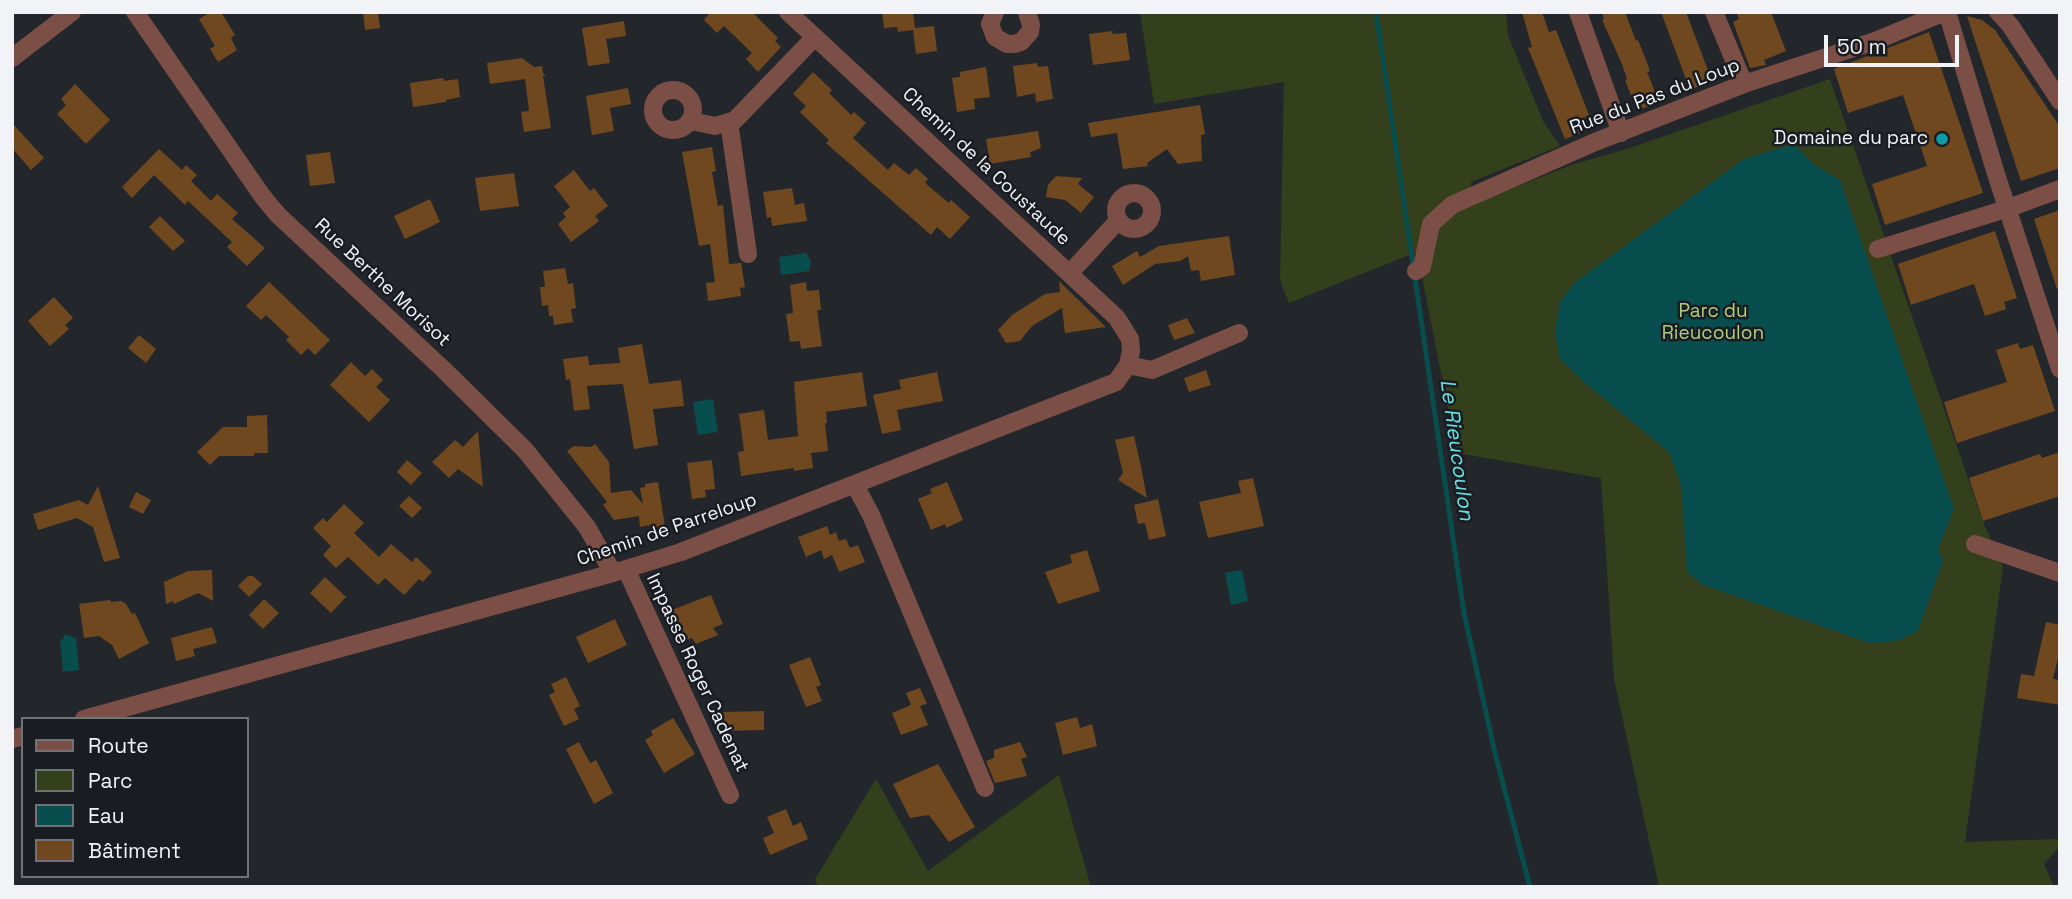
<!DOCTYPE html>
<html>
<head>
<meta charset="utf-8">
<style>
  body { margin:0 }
  #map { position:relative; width:2072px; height:899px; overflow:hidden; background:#23272c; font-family:"Space Grotesk",sans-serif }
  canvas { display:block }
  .frame { position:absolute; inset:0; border:14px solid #f1f3f7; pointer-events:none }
  .legend { position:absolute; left:21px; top:717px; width:228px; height:161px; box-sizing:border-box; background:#191d22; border:2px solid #6f7377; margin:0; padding:9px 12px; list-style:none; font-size:21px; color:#f1f3f7 }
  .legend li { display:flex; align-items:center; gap:14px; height:35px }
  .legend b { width:35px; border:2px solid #6f7377 }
  .scale { position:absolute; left:1824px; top:35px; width:135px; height:32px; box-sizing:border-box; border:4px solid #f1f3f7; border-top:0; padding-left:9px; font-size:21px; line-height:24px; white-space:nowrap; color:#f1f3f7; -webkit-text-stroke:5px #191d22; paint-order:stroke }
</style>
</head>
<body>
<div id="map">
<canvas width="2072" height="899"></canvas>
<div class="frame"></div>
<ul class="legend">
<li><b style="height:9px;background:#7b4f46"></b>Route</li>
<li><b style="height:19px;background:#33401b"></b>Parc</li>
<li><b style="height:19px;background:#094e4f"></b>Eau</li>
<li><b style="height:19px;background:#70481f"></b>Bâtiment</li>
</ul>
<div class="scale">50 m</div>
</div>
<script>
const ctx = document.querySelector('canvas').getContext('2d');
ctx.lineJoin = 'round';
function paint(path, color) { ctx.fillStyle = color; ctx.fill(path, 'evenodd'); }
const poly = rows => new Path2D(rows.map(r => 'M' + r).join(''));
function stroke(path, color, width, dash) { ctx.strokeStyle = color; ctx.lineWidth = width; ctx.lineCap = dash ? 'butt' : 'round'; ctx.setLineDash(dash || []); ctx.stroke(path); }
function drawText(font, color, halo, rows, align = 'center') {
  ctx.font = font + ' "Space Grotesk",sans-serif'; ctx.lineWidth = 5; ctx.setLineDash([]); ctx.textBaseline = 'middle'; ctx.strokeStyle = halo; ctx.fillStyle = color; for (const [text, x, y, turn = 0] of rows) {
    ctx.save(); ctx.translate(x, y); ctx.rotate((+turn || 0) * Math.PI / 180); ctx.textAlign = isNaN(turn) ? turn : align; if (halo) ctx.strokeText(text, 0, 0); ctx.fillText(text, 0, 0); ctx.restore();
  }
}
paint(poly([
  [1140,12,1506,12,1508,35,1543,121,1560,146,1471,182,1471,189,1442,216,1574,164,1627,149,1830,79,1983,522,2003,567,1965,842,2060,839,2060,846,2044,864,2054,887,1659,887,1614,679,1601,478,1457,453,1417,252,1289,303,1280,280,1284,82,1154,104],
  [1059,775,1091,887,818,887,815,879,876,779,928,871]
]), '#33401b');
paint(poly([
  [1794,144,1813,164,1840,180,1954,509,1938,549,1943,561,1918,631,1897,641,1870,643,1701,584,1687,571,1681,485,1669,452,1584,382,1560,359,1555,332,1560,302,1573,284,1744,159],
  [806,253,811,261,809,271,781,275,779,257],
  [713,399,718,432,698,435,693,402],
  [1242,570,1248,601,1231,605,1225,573],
  [65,634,76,638,79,670,63,672,60,640,63,639]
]), '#094e4f');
stroke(poly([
  [1376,12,1464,613,1495,753,1530,887]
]), '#094e4f', 5);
paint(poly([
  [211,12,221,12,235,35,231,38,237,50,218,62,210,49,215,46,199,19],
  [363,12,378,12,380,28,365,30],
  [710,12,752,12,778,38,775,41,781,47,758,72,746,59,752,53,724,26,717,33,704,20],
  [882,12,913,12,915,28,934,26,937,51,916,54,913,30,898,32,897,27,884,28],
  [1522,12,1542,12,1549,32,1556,30,1589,115,1585,117,1587,122,1584,124,1586,131,1565,139,1528,48,1532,47],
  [1602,12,1625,12,1636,41,1638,40,1644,55,1650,71,1647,72,1659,102,1637,111,1625,80,1627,79,1622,64,1602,20,1604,19],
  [1661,12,1686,12,1712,81,1690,90],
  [1736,12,1771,12,1786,51,1764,60,1766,65,1750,68,1733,22,1739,19],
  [1967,16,1982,20,1995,30,2060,127,2060,168,2021,181],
  [624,21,626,36,606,39,610,63,588,66,582,28],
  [1113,31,1112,34,1126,33,1130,60,1093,65,1089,34],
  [1929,32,1983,193,1885,225,1872,184,1927,166,1903,95,1848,113,1834,69],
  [522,58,534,67,542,66,543,73,546,76,543,76,551,128,524,132,521,112,529,111,525,79,490,84,487,63],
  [1037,63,1038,67,1048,66,1053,99,1036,102,1035,93,1017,97,1013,66],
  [986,67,990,97,974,99,975,109,957,112,952,78,960,77,960,72],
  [813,72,832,90,829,93,851,115,854,112,866,123,853,138,888,170,894,163,909,175,916,168,928,179,925,183,949,203,951,200,970,217,950,239,937,227,931,235,826,143,829,140,800,112,806,106,793,94],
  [443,78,444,81,458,79,460,97,446,100,446,102,413,107,410,83],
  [75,84,110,120,86,144,57,114,66,105,61,99],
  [628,88,631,104,610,108,614,131,592,135,586,96],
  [1200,105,1205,134,1201,135,1202,161,1178,164,1167,149,1147,163,1148,166,1123,169,1117,133,1091,137,1088,123],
  [12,123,44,158,31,170,12,148],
  [1038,131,1041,148,1030,152,1031,157,990,164,986,139],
  [712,147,716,171,712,172,718,206,723,205,729,264,741,263,745,287,740,288,741,296,708,301,706,283,715,282,710,244,699,246,682,152],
  [159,149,182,170,186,165,197,175,191,181,211,201,217,194,238,213,232,219,265,248,247,266,227,247,232,242,188,201,185,205,154,175,132,198,122,187],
  [330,152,335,183,310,186,306,155],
  [574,170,590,191,594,188,608,206,595,216,599,221,571,242,558,224,566,217,563,213,570,207,554,186],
  [514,173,519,206,480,211,475,178],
  [1056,176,1082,178,1078,184,1094,197,1081,213,1065,200,1046,197,1048,185],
  [792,188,795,205,804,203,807,221,772,226,771,217,767,218,763,192],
  [430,199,440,222,405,239,394,216],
  [2060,210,2060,288,2057,289,2034,219],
  [160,216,185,241,173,251,149,227],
  [1995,231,2017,298,2004,302,2006,309,1985,316,1974,284,1911,305,1898,264],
  [1229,236,1235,275,1201,281,1199,270,1191,271,1188,256,1180,261,1155,264,1123,285,1112,266,1137,251,1140,257,1159,246],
  [565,268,568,284,573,283,576,308,571,309,573,322,554,325,553,316,549,316,548,305,542,306,540,287,545,287,543,271],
  [1059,281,1106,327,1065,333,1062,308,1032,326,1020,341,1006,343,998,330,1012,315,1045,294,1060,292],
  [269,282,330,340,315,355,308,348,301,355,286,340,289,337,266,315,261,320,246,306],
  [806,282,807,291,819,290,821,310,817,310,822,346,801,349,800,341,790,342,786,314,793,313,790,285],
  [54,297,73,318,65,325,69,329,50,346,28,321],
  [1187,318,1195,333,1174,340,1168,325],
  [139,335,156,349,146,363,128,348],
  [2018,343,2020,349,2033,345,2055,411,1957,443,1944,402,2007,382,1996,350],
  [642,344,649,384,681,380,684,406,653,409,658,445,634,449,623,384,587,386,590,409,574,411,570,379,566,380,563,359,588,356,589,365,620,363,618,348],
  [351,362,365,376,372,369,383,380,376,387,390,400,369,422,330,385],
  [1206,370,1211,385,1189,392,1184,378],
  [862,372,867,406,826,412,827,423,825,423,828,451,811,453,813,468,794,471,794,468,741,476,738,452,744,451,739,414,764,410,768,440,798,436,794,382],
  [937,372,943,401,897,410,901,430,882,434,873,395,901,389,899,380],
  [267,415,268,453,254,453,254,456,219,456,210,465,197,452,223,427,247,427,247,416],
  [478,431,483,487,458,469,449,478,432,462,455,440,463,447],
  [1134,436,1140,462,1147,498,1118,480,1123,473,1115,440],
  [595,444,609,462,611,493,631,490,643,504,640,488,645,487,645,484,658,482,665,527,651,529,650,525,640,527,639,516,614,520,603,505,607,502,567,451,574,446,591,447],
  [2060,452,2060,496,1983,521,1969,478,2040,454,2042,458],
  [407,460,422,473,411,485,397,472],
  [712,460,715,489,705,490,706,497,692,499,687,463],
  [1253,478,1264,526,1208,538,1199,502,1241,493,1238,481],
  [947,482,963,520,946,528,945,524,931,530,918,499,932,493,930,489],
  [98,486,120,558,104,562,93,527,77,518,38,530,33,514,79,500,88,505],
  [136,492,151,500,143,514,129,507],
  [409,496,422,508,412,518,399,506],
  [1158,499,1166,536,1149,540,1145,523,1138,524,1134,505],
  [344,504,364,523,354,533,379,557,391,544,412,562,416,557,432,572,423,582,419,579,404,595,385,578,378,585,348,557,336,568,323,555,331,546,313,528,323,518,327,522],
  [827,526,830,535,836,532,839,541,846,539,850,548,858,545,865,562,839,572,832,555,824,559,821,550,806,557,798,537],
  [1087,550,1100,591,1058,604,1045,572,1072,563,1070,555],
  [212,570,213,601,198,593,174,604,173,601,166,604,164,582,188,571],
  [248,576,253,576,262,584,249,597,238,586],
  [325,577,346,597,331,613,310,593],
  [711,595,723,624,713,628,718,635,696,644,692,638,682,642,669,611],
  [264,599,279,613,263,629,249,615],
  [110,600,111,602,121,601,126,604,132,614,135,613,149,643,119,659,112,645,99,636,84,638,79,604],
  [615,619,627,645,588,663,576,637],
  [2046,622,2060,625,2060,650,2053,679,2060,680,2060,705,2017,698,2021,674,2034,676],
  [212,627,217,643,193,649,195,656,176,661,171,638],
  [810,657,821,685,816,687,822,701,806,707,789,665],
  [566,677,580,706,574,709,579,719,564,726,549,695,555,692,551,684],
  [920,688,927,704,920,706,928,725,901,735,892,713,911,705,906,693],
  [764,711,764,730,724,731,723,712],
  [1077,717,1080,728,1092,724,1097,746,1063,755,1055,723],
  [673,718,695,754,664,773,645,740,653,735,651,731],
  [579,742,590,763,596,760,613,793,594,804,566,749],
  [1020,742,1027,757,1021,759,1027,776,995,783,986,761,994,758,994,750],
  [938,764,975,827,949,842,929,815,910,818,893,784],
  [786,809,793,826,801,822,808,839,770,855,763,838,774,833,767,817]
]), '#70481f');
stroke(poly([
  [135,12,263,197,278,215,443,369,525,450,587,527,613,573],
  [995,12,990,24,995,37,1007,44,1014,44,1021,42,1030,32,1031,25,1027,12],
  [1578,12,1621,133],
  [1714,12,1744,84],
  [1947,12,1997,177,2060,369],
  [1998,12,2010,25,2060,101],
  [12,58,72,12],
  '653 110a20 20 0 1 1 40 0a20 20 0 1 1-40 0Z',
  [691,121,715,126,735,120,814,38],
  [729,122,748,254],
  '1116 211a18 18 0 1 1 36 0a18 18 0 1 1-36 0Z',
  [1878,249,2009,208,2060,189],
  [1416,271,1422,267,1431,224,1452,205,1595,142,1744,84,1875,41,1945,12],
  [1070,273,1114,225,1120,222],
  [1128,365,1152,370,1239,333],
  [855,485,871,515,985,788],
  [1975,544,2060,573],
  [626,569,730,795],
  [84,719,613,573,681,552,1116,382,1128,365,1131,351,1130,339,1117,318,788,12],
  [12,739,23,736]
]), '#7b4f46', 18);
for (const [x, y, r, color] of [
  [1942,139,7,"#0f9aa8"]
]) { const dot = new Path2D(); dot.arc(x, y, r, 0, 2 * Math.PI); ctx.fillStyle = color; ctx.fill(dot); stroke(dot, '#191d22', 2.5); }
drawText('19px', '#f1f3f7', '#191d22', [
  ["Rue du Pas du Loup",1655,97,-21],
  ["Chemin de la Coustaude",986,167,43],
  ["Rue Berthe Morisot",382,283,43],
  ["Chemin de Parreloup",667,530,-19],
  ["Impasse Roger Cadenat",697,673,65]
]);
drawText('19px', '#f1f3f7', '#191d22', [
  ["Domaine du parc",1928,139]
], 'right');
drawText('19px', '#b1ce7f', '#191d22', [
  ["Parc du",1713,312],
  ["Rieucoulon",1713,334]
]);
drawText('italic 21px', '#68e0e3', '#191d22', [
  ["Le Rieucoulon",1456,450,82]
]);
</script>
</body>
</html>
